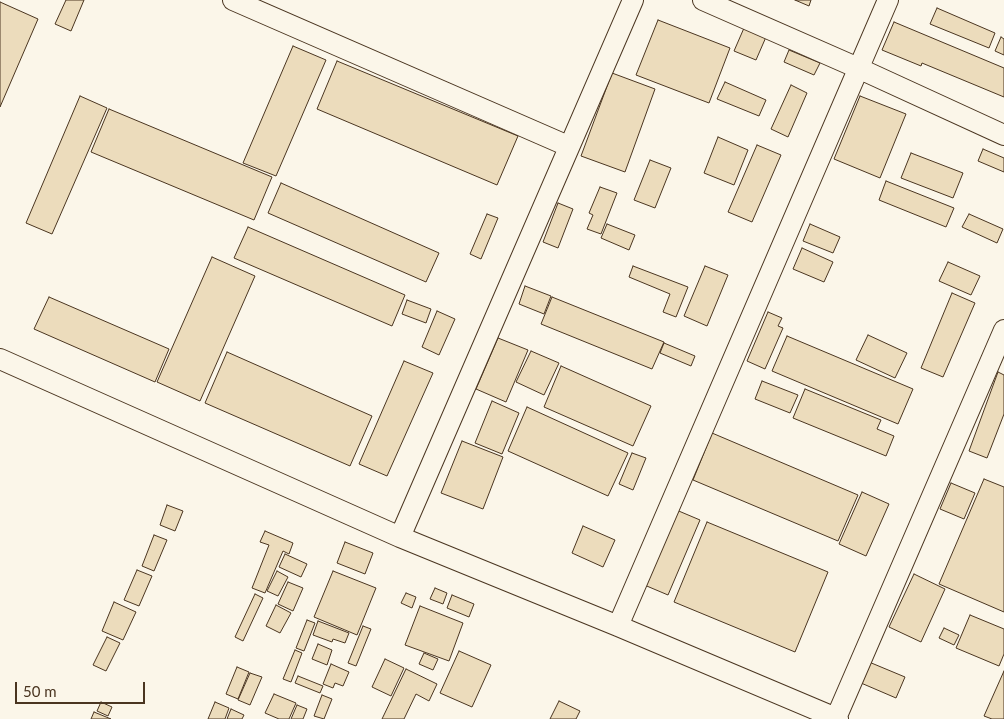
<!DOCTYPE html>
<html>
<head>
<meta charset="utf-8">
<style>
  body { margin:0 }
  #map { position:relative; width:1004px; height:719px; overflow:hidden; background:#fbf6e9; font-family:Lato,sans-serif }
  canvas { display:block }
  .scale { position:absolute; left:15px; top:682px; width:130px; height:22px; box-sizing:border-box; border:2px solid #4a3520; border-top:0; padding-left:6px; font-size:15px; line-height:18px; white-space:nowrap; color:#4a3520; -webkit-text-stroke:4px #fbf6e9; paint-order:stroke }
</style>
</head>
<body>
<div id="map">
<canvas width="1004" height="719"></canvas>
<div class="scale">50 m</div>
</div>
<script>
const ctx = document.querySelector('canvas').getContext('2d');
ctx.lineJoin = 'round';
function paint(path, color) { ctx.fillStyle = color; ctx.fill(path, 'evenodd'); }
const poly = rows => new Path2D(rows.map(r => 'M' + r).join(''));
function stroke(path, color, width, dash) { ctx.strokeStyle = color; ctx.lineWidth = width; ctx.lineCap = dash ? 'butt' : 'round'; ctx.setLineDash(dash || []); ctx.stroke(path); }
const building = poly([
  [66,0,84,0,71,31,55,24,66,0],
  [795,0,811,0,809,6,795,0],
  [0,2,38,19,0,107,0,2],
  [937,8,995,33,989,48,930,24,937,8],
  [658,20,730,48,709,103,636,75,658,20],
  [894,22,1004,68,1004,97,922,63,921,66,882,50,894,22],
  [744,28,766,37,756,60,734,51,744,28],
  [1001,37,1004,39,1004,55,995,51,1001,37],
  [293,46,326,60,276,176,243,163,293,46],
  [789,50,820,63,814,75,784,62,789,50],
  [337,61,518,136,497,185,317,109,337,61],
  [612,73,655,89,625,172,581,156,612,73],
  [725,82,766,100,759,116,717,99,725,82],
  [791,85,807,93,788,137,771,129,791,85],
  [80,96,107,108,52,234,26,223,80,96],
  [860,96,906,114,880,178,834,159,860,96],
  [109,109,272,177,254,220,91,152,109,109],
  [718,137,748,150,734,185,704,173,718,137],
  [757,145,781,155,752,222,728,212,757,145],
  [983,149,1004,158,1004,172,978,161,983,149],
  [911,153,963,173,953,198,901,178,911,153],
  [650,160,671,168,655,208,634,200,650,160],
  [886,181,954,208,946,227,879,200,886,181],
  [281,183,439,253,426,282,268,213,281,183],
  [600,187,617,193,601,234,587,229,593,215,589,213,600,187],
  [558,203,573,209,558,248,543,242,558,203],
  [487,214,498,218,481,259,470,254,487,214],
  [969,214,1003,229,997,243,962,227,969,214],
  [607,224,635,235,629,250,601,238,607,224],
  [810,224,840,237,833,253,803,241,810,224],
  [248,227,405,295,392,326,234,258,248,227],
  [802,248,833,262,824,282,793,269,802,248],
  [212,257,255,276,200,401,157,382,212,257],
  [948,262,980,276,971,295,939,281,948,262],
  [633,266,688,287,676,317,663,312,670,294,629,277,633,266],
  [705,266,728,275,707,326,684,316,705,266],
  [525,286,551,296,544,314,519,304,525,286],
  [952,293,975,303,943,377,921,368,952,293],
  [49,297,169,349,155,382,34,329,49,297],
  [552,297,664,342,652,369,541,324,552,297],
  [407,300,431,309,426,323,402,314,407,300],
  [437,311,455,319,439,355,422,347,437,311],
  [768,312,782,318,778,326,783,328,765,369,747,361,768,312],
  [868,335,907,353,895,378,856,360,868,335],
  [787,336,913,389,898,424,772,371,787,336],
  [498,338,528,350,506,402,476,389,498,338],
  [664,343,695,356,691,366,660,353,664,343],
  [531,351,559,363,544,395,516,382,531,351],
  [227,352,372,416,350,466,205,403,227,352],
  [404,361,433,373,387,476,359,464,404,361],
  [561,366,651,406,633,446,544,407,561,366],
  [998,372,1004,375,1004,414,987,458,969,451,998,372],
  [762,381,798,395,790,413,755,399,762,381],
  [805,389,881,420,877,429,894,436,886,456,793,418,805,389],
  [492,401,519,413,502,454,475,443,492,401],
  [527,407,628,453,608,496,508,451,527,407],
  [712,433,858,495,838,541,693,480,712,433],
  [462,441,503,457,483,509,441,493,462,441],
  [632,453,646,458,633,490,619,484,632,453],
  [984,479,1004,487,1004,612,939,584,984,479],
  [951,483,975,493,964,519,940,509,951,483],
  [862,492,889,504,866,556,839,544,862,492],
  [167,505,183,511,175,531,160,525,167,505],
  [674,509,700,520,668,595,642,584,674,509],
  [707,522,828,572,795,652,674,602,707,522],
  [583,526,615,540,603,567,572,553,583,526],
  [265,531,293,543,289,554,283,551,265,593,252,588,269,545,260,542,265,531],
  [154,535,167,540,154,571,142,566,154,535],
  [345,542,373,553,365,574,337,563,345,542],
  [285,554,307,564,301,577,279,567,285,554],
  [137,570,152,576,139,606,124,600,137,570],
  [277,571,288,577,278,596,267,591,277,571],
  [333,571,376,588,357,635,314,617,333,571],
  [914,574,945,589,921,642,889,627,914,574],
  [288,582,303,588,293,611,278,604,288,582],
  [435,588,447,593,443,604,430,599,435,588],
  [406,593,416,597,412,608,401,603,406,593],
  [255,594,263,598,243,641,235,637,255,594],
  [452,595,474,604,469,617,447,608,452,595],
  [114,602,136,612,123,640,102,631,114,602],
  [276,605,291,613,280,633,266,626,276,605],
  [420,606,463,623,449,661,405,645,420,606],
  [970,615,1004,629,1004,654,999,666,956,648,970,615],
  [307,620,315,623,304,651,296,648,307,620],
  [318,621,349,633,345,643,333,639,332,642,313,635,318,621],
  [363,626,371,629,356,666,348,663,363,626],
  [944,628,959,635,954,645,939,638,944,628],
  [107,637,120,643,106,671,93,665,107,637],
  [318,644,332,650,327,665,312,659,318,644],
  [295,650,302,653,291,682,283,679,295,650],
  [459,651,491,665,472,707,440,693,459,651],
  [424,653,438,659,433,670,419,664,424,653],
  [385,659,404,668,391,696,372,687,385,659],
  [869,662,905,677,896,698,861,683,869,662],
  [331,664,349,672,343,686,335,683,333,688,323,684,331,664],
  [237,667,249,672,238,699,226,694,237,667],
  [406,669,437,684,429,701,416,694,404,719,382,719,406,669],
  [1004,671,1004,719,992,719,984,716,1004,671],
  [250,673,262,677,250,705,238,700,250,673],
  [298,676,323,686,320,693,295,683,298,676],
  [274,694,296,703,289,719,279,719,265,713,274,694],
  [322,695,332,699,324,719,314,716,322,695],
  [559,701,580,711,576,719,550,719,559,701],
  [101,702,112,707,108,716,97,711,101,702],
  [215,702,229,708,225,719,208,719,215,702],
  [297,705,307,709,303,719,291,719,297,705],
  [231,709,244,715,242,719,227,719,231,709],
  [94,712,111,719,91,719,94,712]
]);
paint(building, '#ecdcbc');
stroke(building, '#4a3520', 1);
const minor = poly([
  [233,0,568,146],
  [703,0,858,68,1004,135],
  [0,359,400,537,618,626,838,719],
  [400,537,633,0],
  [618,626,888,0],
  [836,718,1004,330]
]);
stroke(minor, '#4a3520', 22);
stroke(minor, '#fbf6e9', 20);
</script>
</body>
</html>
